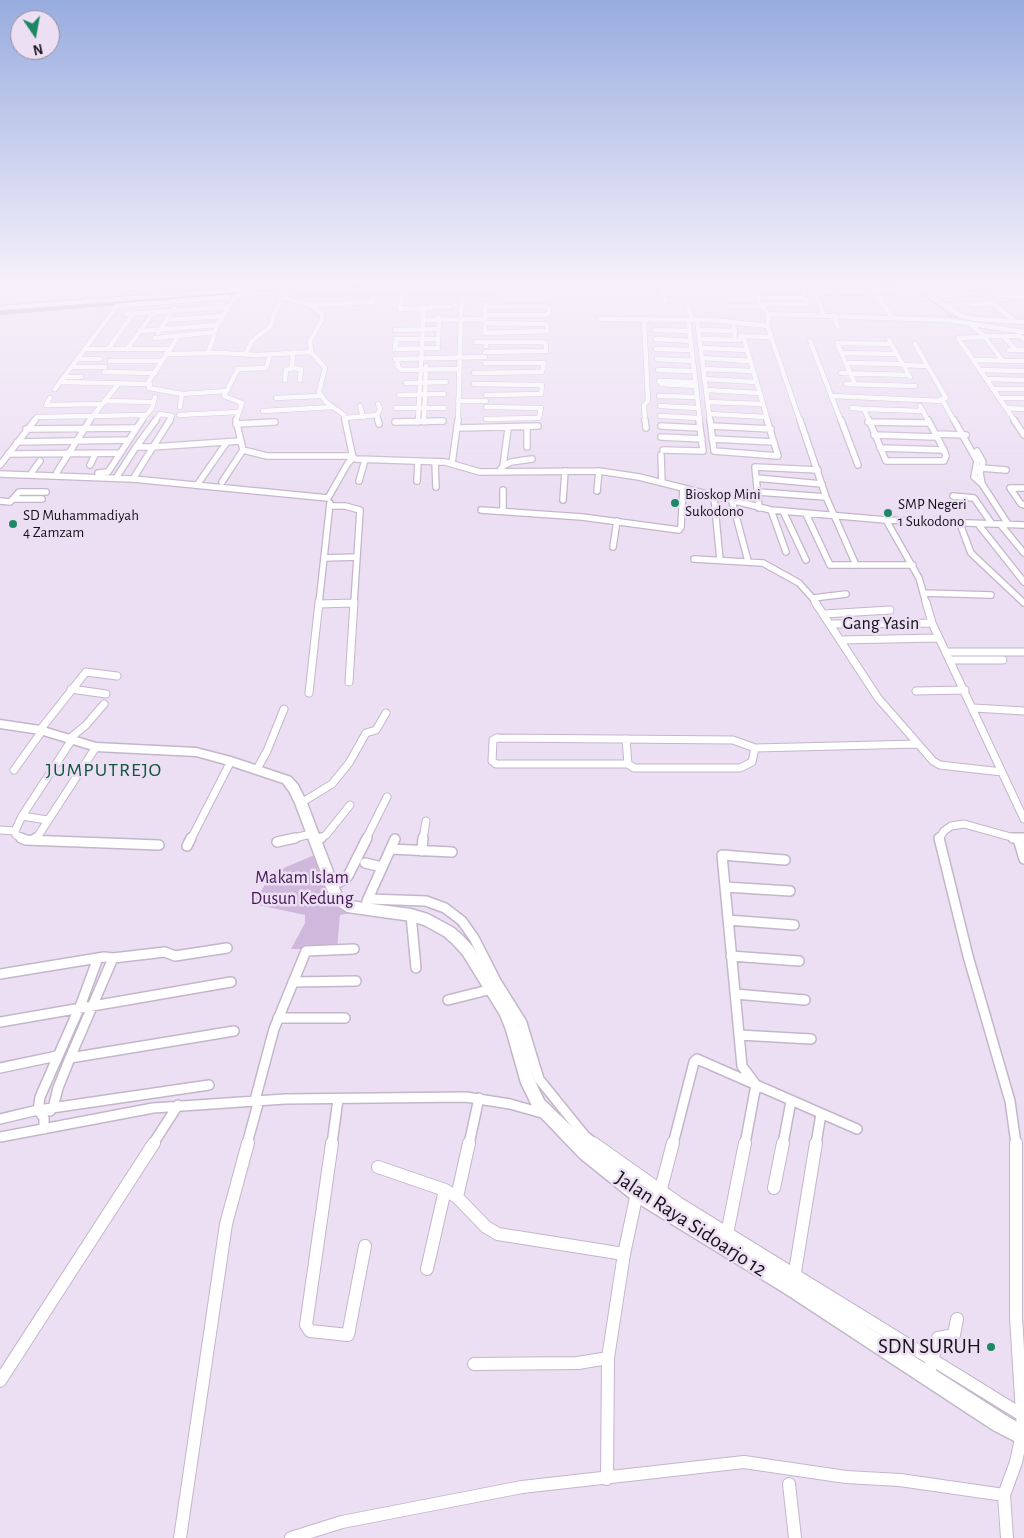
<!DOCTYPE html>
<html>
<head>
<meta charset="utf-8">
<style>
  body { margin:0 }
  #map { position:relative; width:1024px; height:1538px; overflow:hidden; background:#ecdff3; font-family:"Alegreya Sans",sans-serif }
  canvas { display:block }
  .north { position:absolute; left:10px; top:10px; width:50px; height:50px; box-sizing:border-box; background:#ecdff3; border:1px solid #978d9c; border-radius:50%; rotate:168deg; font-size:14px; font-weight:700; line-height:20px; text-align:center; color:#171219 }
  .north::after { content:''; display:block; margin:auto; width:18px; height:22px; background:#1f8763; clip-path:polygon(50% 0,100% 100%,50% 72%,0 100%) }
</style>
</head>
<body>
<div id="map">
<canvas width="1024" height="1538"></canvas>
<div class="north">N</div>
</div>
<script>
const ctx = document.querySelector('canvas').getContext('2d');
ctx.lineJoin = 'round';
function paint(path, color) { ctx.fillStyle = color; ctx.fill(path, 'evenodd'); }
const poly = rows => new Path2D(rows.map(r => 'M' + r).join(''));
function stroke(path, color, width, dash) { ctx.strokeStyle = color; ctx.lineWidth = width; ctx.lineCap = dash ? 'butt' : 'round'; ctx.setLineDash(dash || []); ctx.stroke(path); }
function drawText(font, color, halo, rows, align = 'center') {
  ctx.font = font + ' "Alegreya Sans",sans-serif'; ctx.lineWidth = 5; ctx.setLineDash([]); ctx.textBaseline = 'middle'; ctx.strokeStyle = halo; ctx.fillStyle = color; for (const [text, x, y, turn = 0] of rows) {
    ctx.save(); ctx.translate(x, y); ctx.rotate((+turn || 0) * Math.PI / 180); ctx.textAlign = isNaN(turn) ? turn : align; if (halo) ctx.strokeText(text, 0, 0); ctx.fillText(text, 0, 0); ctx.restore();
  }
}
paint(poly([
  [319,853,340,906,350,913,340,915,337,949,291,949,305,923,305,915,253,904,272,873]
]), '#d0b8dc');
stroke(poly([
  [906,280,951,316,977,321,1024,324]
]), '#c1a0d1', 1);
paint(poly([
  [490,281,492,284,440,286,437,284,440,282,490,281],
  [351,285,377,289,374,291,351,289,322,291,319,289,351,285],
  [262,290,263,291,260,293,0,315,0,311,262,290]
]), '#c1a0d1');
const minorFar4 = poly([
  [636,280,641,293],
  [657,280,666,301],
  [746,280,768,314,768,326,771,337,800,421],
  [805,280,817,298,824,315],
  [839,280,843,288],
  [864,280,879,293,880,300,892,317],
  [935,280,939,285,952,288,959,295],
  [978,280,982,284],
  [748,283,764,283],
  [239,286,270,284,275,287],
  [282,287,285,298,311,305,322,314,322,320,310,341,311,352,325,368,319,392,326,402,344,415,345,421],
  [403,288,400,309,450,307],
  [712,290,714,287,749,284],
  [875,290,897,290],
  [814,291,877,292],
  [930,296,961,316,976,319,1024,322],
  [930,296,986,292,1004,296,1024,297],
  [235,297,245,294,314,290,470,290,625,280],
  [758,298,805,298],
  [485,303,485,323],
  [762,304,807,304,803,292],
  [971,304,992,303,1015,321],
  [311,305,373,302],
  [728,306,763,306],
  [485,307,545,306,549,308,549,313,546,315,485,315],
  [688,309,693,319],
  [126,314,229,307],
  [768,314,947,320,1024,332],
  [833,315,838,327],
  [437,317,439,317,438,344],
  [600,319,713,320,768,326],
  [644,319,648,401,644,405,645,421],
  [688,319,700,421],
  [697,319,710,421],
  [167,320,223,316],
  [423,320,485,319],
  [729,322,734,324,735,340],
  [485,323,545,324,547,325,547,331,485,333,485,323],
  [971,324,984,336,1002,360],
  [395,330,439,329],
  [655,330,689,331],
  [699,330,735,331],
  [141,331,217,325],
  [158,333,174,308],
  [740,336,771,337],
  [743,336,768,421],
  [981,336,1020,336,1024,339],
  [1003,336,1016,350],
  [985,337,958,338,1015,421],
  [155,338,215,332,217,325,234,299],
  [438,339,396,339,395,349,438,348],
  [656,339,690,341],
  [700,339,740,340],
  [889,340,910,377],
  [810,341,841,421],
  [476,342,486,342,486,346],
  [915,344,946,398,941,399],
  [701,348,747,350],
  [85,349,169,349],
  [108,349,133,314],
  [127,349,153,313],
  [656,349,691,350],
  [1009,350,1024,350],
  [293,352,292,368,301,369,300,380],
  [485,352,546,351,546,343,542,342,486,342],
  [208,353,214,336],
  [842,353,896,354],
  [166,354,220,353,257,355,311,352],
  [245,355,252,341,271,326,274,313,281,300,285,298],
  [702,358,750,361],
  [78,359,100,359],
  [395,359,485,357],
  [397,359,398,367,401,370,459,369],
  [657,359,693,361],
  [973,360,1024,361],
  [110,361,162,361],
  [846,363,902,364],
  [902,365,926,366],
  [72,367,105,367],
  [703,369,753,371],
  [658,370,694,371],
  [980,370,1024,371],
  [104,372,155,373],
  [474,373,542,372,544,363,485,363],
  [841,373,909,375],
  [65,377,81,377],
  [704,379,756,382],
  [986,379,1024,380],
  [285,380,286,370,292,368],
  [61,382,147,384,178,337],
  [695,382,659,381,661,384,696,386],
  [406,383,446,382],
  [147,384,150,384,149,388,182,394,226,391],
  [474,384,542,385,541,394,486,395],
  [846,384,915,386],
  [855,384,837,343,891,344],
  [55,389,117,306,228,297],
  [992,389,1024,389],
  [706,390,760,393],
  [399,395,444,394],
  [659,396,697,397],
  [832,396,943,401,954,421],
  [50,398,46,405,102,404],
  [276,398,320,396],
  [999,398,1024,398],
  [104,401,153,402],
  [458,401,486,401],
  [707,402,763,404],
  [378,404,380,409,377,415,378,421],
  [360,406,363,417],
  [660,406,698,408],
  [920,406,923,411],
  [180,407,182,394],
  [486,407,541,408,539,418,486,419],
  [396,408,444,408],
  [852,408,864,409],
  [1006,408,1024,409],
  [263,411,333,407],
  [923,411,928,421],
  [709,414,767,417],
  [179,415,238,412],
  [660,416,699,418],
  [345,418,377,415],
  [34,421,37,417,144,415],
  [89,421,119,383],
  [141,421,152,408,155,397],
  [155,421,160,414,172,416,169,421],
  [236,421,242,403,224,396,238,369,266,368,270,355],
  [418,421,424,308],
  [424,421,426,366],
  [431,421,443,421],
  [458,421,461,310,464,286],
  [869,421,864,409,923,411]
]);
const minorFar3 = poly([
  [156,420,136,447,153,447,170,420],
  [236,420,243,450,267,456,353,456],
  [345,420,353,458,356,459,445,462,480,472,599,471,639,477,771,510,886,520,1024,525],
  [378,420,379,424],
  [645,420,646,428],
  [710,420,714,451,778,456,767,420],
  [800,420,826,497,856,565],
  [841,420,858,465],
  [869,420,886,461,944,461,946,456,944,450,928,420],
  [954,420,977,461,974,477,982,484,1008,524],
  [1014,420,1024,435],
  [395,422,443,421],
  [418,422,418,420],
  [424,422,424,420],
  [868,422,929,423],
  [236,424,275,422],
  [661,426,700,428],
  [711,426,771,429],
  [527,427,527,447],
  [458,428,538,426],
  [26,429,135,428],
  [936,434,966,435],
  [874,435,937,437],
  [661,437,702,439],
  [712,439,774,442],
  [17,442,128,440],
  [880,448,944,450],
  [663,450,703,451,699,420],
  [977,451,983,462,980,473,982,484],
  [8,454,120,453],
  [661,455,662,483],
  [435,462,436,487],
  [452,463,458,420],
  [0,465,35,420],
  [90,465,96,453],
  [503,466,511,462,532,459],
  [981,468,1006,470],
  [32,472,40,461],
  [57,472,90,420],
  [499,472,503,466,508,429],
  [98,473,108,472,142,420],
  [0,474,133,479,328,498,348,463,353,458],
  [116,478,136,447],
  [756,478,822,484],
  [133,479,153,447,239,441],
  [359,481,365,460],
  [417,481,418,461],
  [222,482,243,450],
  [197,485,227,442],
  [1024,488,1010,488,1021,504,1024,505],
  [503,490,503,510],
  [597,491,599,471],
  [758,492,826,497],
  [953,496,974,498,992,524],
  [714,497,720,560],
  [13,499,42,499],
  [563,500,565,471],
  [0,501,10,502,19,492,46,492],
  [732,501,748,561],
  [331,506,345,506,360,510,354,603],
  [759,508,755,467,818,470],
  [481,510,582,517,679,530,681,527,683,489],
  [771,510,786,552],
  [783,511,806,560],
  [806,514,830,565,913,565],
  [886,520,919,578,926,603],
  [960,524,971,553,1024,603],
  [978,524,1024,582],
  [1000,524,1024,553],
  [613,547,617,521],
  [324,558,357,557],
  [694,559,763,563,799,583,817,603],
  [923,593,991,595],
  [813,598,846,594],
  [319,603,330,503],
  [342,603,354,603]
]);
const minorFar2 = poly([
  [815,602,878,698,933,761,940,765,1002,772],
  [926,602,932,623,1024,819],
  [319,604,354,603],
  [824,614,890,610],
  [830,624,932,623],
  [841,640,938,638],
  [947,652,1024,652],
  [950,660,1003,660],
  [349,682,354,602],
  [71,689,106,694],
  [916,691,965,690],
  [309,693,319,602],
  [974,708,1024,711],
  [40,730,86,672,117,676],
  [497,738,733,740,755,748,752,762,740,768,634,768,628,764,496,764,492,761,493,740,497,738],
  [69,739,86,725,104,704],
  [626,739,628,764],
  [755,748,918,744],
  [257,769,267,751,284,709],
  [14,770,42,731],
  [301,803,332,784,349,763,366,733,376,730,386,713],
  [22,816,47,820],
  [0,830,15,831],
  [24,839,16,835,15,831,22,816,71,741],
  [36,839,96,747],
  [191,839,231,761],
  [290,839,311,834],
  [319,839,326,835,350,805],
  [366,839,387,797],
  [423,839,426,821],
  [939,839,944,831,951,826,964,824,1018,839],
  [1018,839,1024,837]
]);
const minorFar1 = poly([
  [21,838,26,840,159,845],
  [939,838,968,956,1010,1101,1016,1144],
  [1013,838,1022,838],
  [1018,839,1024,859],
  [35,840,36,838],
  [315,841,321,838],
  [277,842,295,838],
  [187,846,191,838],
  [391,849,452,852],
  [422,851,423,838],
  [365,863,382,867],
  [330,885,342,881,348,876,367,838],
  [725,887,790,891],
  [368,899,426,901,445,908,462,921,474,938,497,983,522,1023,539,1079,585,1136,595,1144],
  [367,901,395,839],
  [411,915,416,968],
  [728,920,794,925],
  [731,956,799,961],
  [0,974,104,957,113,958,165,952,175,956,227,948],
  [293,982,356,981],
  [735,994,805,1000],
  [448,1000,492,989],
  [278,1018,345,1018],
  [0,1022,231,982],
  [739,1035,811,1039],
  [70,1058,234,1031],
  [0,1068,57,1056],
  [255,1100,274,1029,306,951,354,949],
  [50,1111,53,1108,58,1088,70,1058,113,958],
  [0,1119,38,1110,209,1085],
  [44,1129,44,1118,38,1110,40,1097,81,1004,98,958],
  [0,1137,153,1108,285,1099,466,1097,510,1104,542,1113],
  [153,1144,178,1105],
  [247,1144,259,1100],
  [332,1144,338,1099],
  [469,1144,479,1098],
  [673,1144,694,1062,697,1059,857,1129],
  [745,1144,756,1085,742,1066,722,855,785,860],
  [783,1144,791,1101],
  [816,1144,821,1114]
]);
const minor = poly([
  [332,1143,306,1325,310,1331,348,1335,365,1246],
  [593,1143,678,1203,1022,1415],
  [378,1167,445,1190,457,1197,486,1227,498,1234,624,1254],
  [774,1188,783,1143],
  [659,1196,673,1143],
  [457,1197,469,1143],
  [727,1234,745,1143],
  [427,1269,445,1190],
  [794,1278,816,1143],
  [474,1364,578,1363,608,1358],
  [928,1376,938,1338,954,1335,957,1319],
  [0,1381,154,1143],
  [607,1479,608,1358,624,1254,637,1193],
  [789,1484,795,1538],
  [180,1538,226,1224,248,1143],
  [291,1538,342,1522,522,1487,744,1462,846,1477,900,1480,1004,1495],
  [1007,1538,1004,1495,1016,1462,1023,1429,1016,1317,1016,1143]
]);
const tertiary = poly([
  [539,280,570,280,568,281,464,286,404,288,359,285,275,289,0,310,0,306,275,285,359,283,404,284,464,284,539,280]
]);
const secondary = poly([
  [0,720,40,726,96,743,196,748,231,757,291,777,298,785,307,803,342,895,350,901,411,909,428,914,454,928,463,936,473,947,510,1006,520,1030,535,1081,544,1100,592,1146,643,1187,798,1282,1007,1416,1024,1426,1024,1446,993,1430,786,1294,631,1199,580,1158,534,1110,521,1083,506,1030,500,1015,463,955,453,944,444,936,424,925,411,921,347,912,332,902,295,803,289,791,283,783,229,765,196,756,96,751,40,734,0,728,0,720]
]);
stroke(minorFar4, '#c4b6ca', 5.5);
stroke(minorFar3, '#c4b6ca', 8);
stroke(minorFar2, '#c4b6ca', 9);
stroke(minorFar1, '#c4b6ca', 12);
stroke(minor, '#c4b6ca', 14);
stroke(tertiary, '#c4b6ca', 2);
stroke(secondary, '#c4b6ca', 3);
stroke(minorFar4, '#fff', 4.5);
stroke(minorFar3, '#fff', 5.5);
stroke(minorFar2, '#fff', 7);
stroke(minorFar1, '#fff', 9);
stroke(minor, '#fff', 12);
paint(tertiary, '#fff');
paint(secondary, '#fff');
const sky = ctx.createLinearGradient(0, 0, 0, 495);
sky.addColorStop(0, '#98acdf');
sky.addColorStop(0.57, '#f6f1fa');
sky.addColorStop(1, '#f6f1fa00');
ctx.fillStyle = sky;
ctx.fillRect(0, 0, 1024, 495);
for (const [x, y, r, color] of [
  [675,503,5,"#1f8763"],
  [888,513,5,"#1f8763"],
  [13,524,5,"#1f8763"],
  [991,1347,5,"#1f8763"]
]) { const dot = new Path2D(); dot.arc(x, y, r, 0, 2 * Math.PI); ctx.fillStyle = color; ctx.fill(dot); stroke(dot, '#ecdff3', 2); }
drawText('15px', '#171219', '#ecdff3', [
  ["Bioskop Mini",685,494],
  ["Sukodono",685,511],
  ["SMP Negeri",898,504],
  ["1 Sukodono",898,521],
  ["SD Muhammadiyah",23,515],
  ["4 Zamzam",23,532]
], 'left');
drawText('18px', '#171219', '#ecdff3', [
  ["Gang Yasin",881,624]
]);
drawText('18px', '#441a55', '#ecdff3', [
  ["Makam Islam",302,878],
  ["Dusun Kedung",302,899]
]);
ctx.letterSpacing = '1px';
drawText('20px', '#0f573f', '#ecdff3', [
  ["JUMPUTREJO",104,770]
]);
ctx.letterSpacing = '0px';
drawText('21px', '#171219', '#ecdff3', [
  ["Jalan Raya Sidoarjo 12",691,1224,33]
]);
drawText('21px', '#171219', '#ecdff3', [
  ["SDN SURUH",981,1347]
], 'right');
</script>
</body>
</html>
